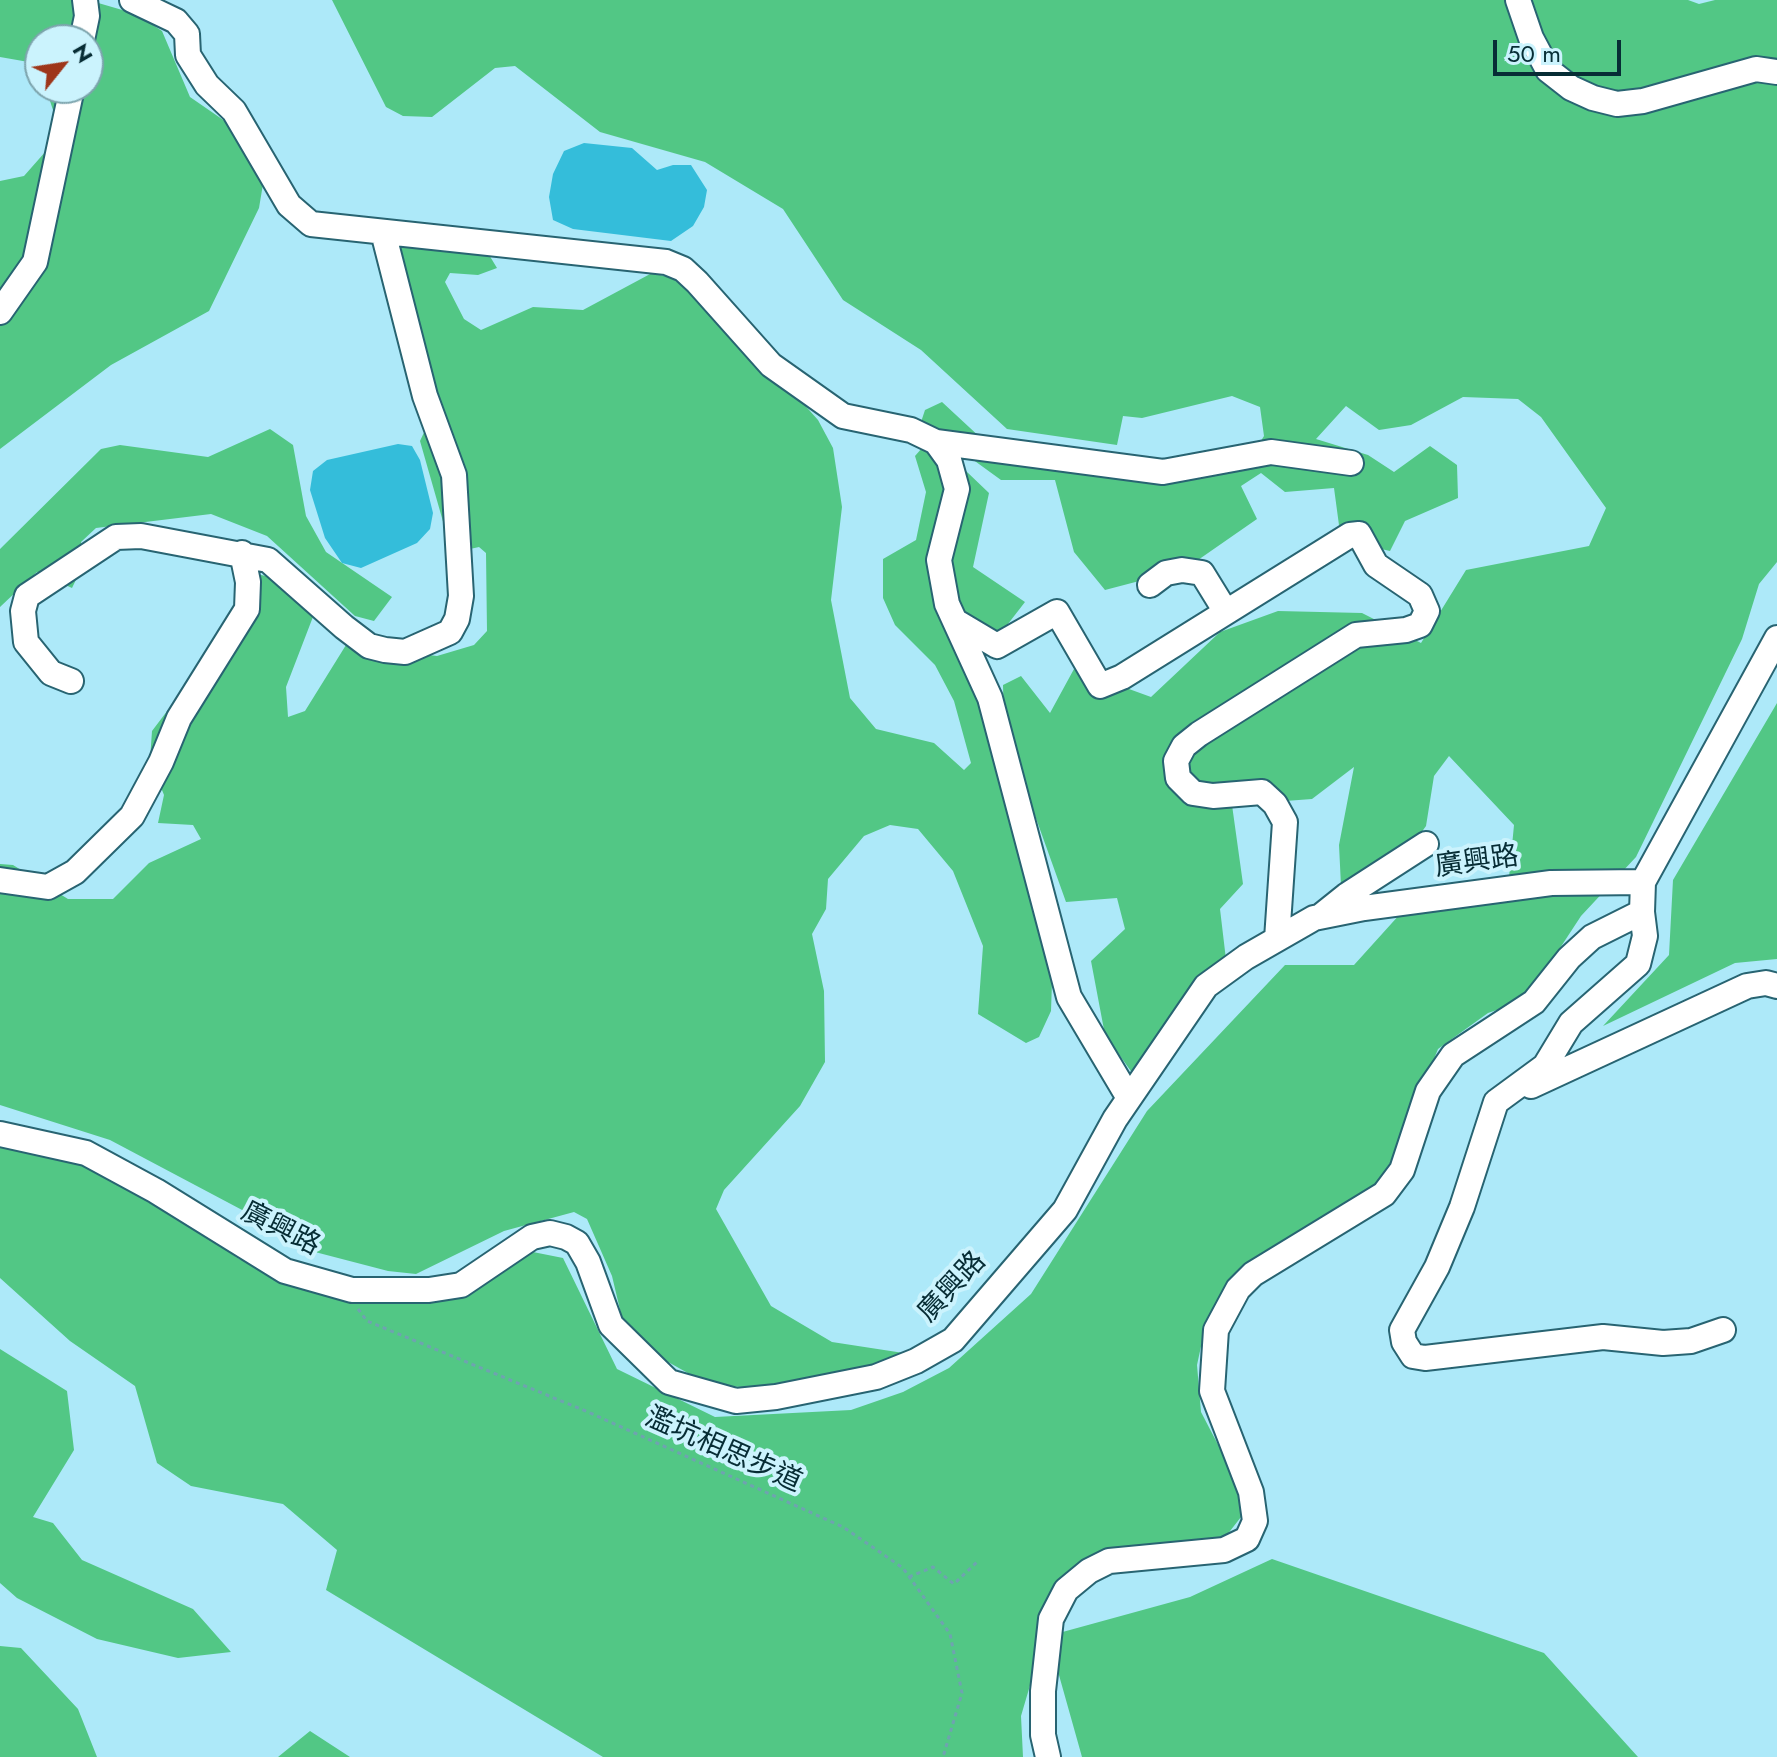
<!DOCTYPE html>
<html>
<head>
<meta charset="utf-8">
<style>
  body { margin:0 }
  #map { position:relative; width:1777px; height:1757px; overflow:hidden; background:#ade9f9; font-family:Jost,sans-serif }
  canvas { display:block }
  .north { position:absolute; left:24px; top:24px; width:80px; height:80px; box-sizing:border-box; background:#cbf3fd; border:2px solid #7da4ad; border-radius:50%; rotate:60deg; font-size:22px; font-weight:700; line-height:32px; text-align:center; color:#072d35 }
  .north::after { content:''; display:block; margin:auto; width:28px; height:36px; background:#9e361a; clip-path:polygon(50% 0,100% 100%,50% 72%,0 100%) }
  .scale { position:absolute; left:1493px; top:40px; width:128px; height:36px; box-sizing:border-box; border:4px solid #072d35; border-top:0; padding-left:10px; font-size:24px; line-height:28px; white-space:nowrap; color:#072d35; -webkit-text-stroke:6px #cbf3fd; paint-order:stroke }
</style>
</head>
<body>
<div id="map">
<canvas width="1777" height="1757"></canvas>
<div class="north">N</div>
<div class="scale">50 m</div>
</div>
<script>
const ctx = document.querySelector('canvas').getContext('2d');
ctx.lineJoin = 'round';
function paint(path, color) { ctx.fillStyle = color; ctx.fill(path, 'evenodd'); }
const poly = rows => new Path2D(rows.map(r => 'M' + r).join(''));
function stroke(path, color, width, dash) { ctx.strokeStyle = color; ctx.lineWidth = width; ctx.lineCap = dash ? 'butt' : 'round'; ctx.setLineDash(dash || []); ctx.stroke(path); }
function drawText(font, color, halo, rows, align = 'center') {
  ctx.font = font + ' Jost,"Noto Sans TC",sans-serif'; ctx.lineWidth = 8; ctx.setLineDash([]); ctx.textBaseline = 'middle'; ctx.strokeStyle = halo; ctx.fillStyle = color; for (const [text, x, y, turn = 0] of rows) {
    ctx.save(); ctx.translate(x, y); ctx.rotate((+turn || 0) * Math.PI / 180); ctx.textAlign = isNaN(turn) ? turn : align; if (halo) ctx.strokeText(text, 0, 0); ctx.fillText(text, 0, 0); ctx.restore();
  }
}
paint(poly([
  [0,0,88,0,136,14,162,31,190,97,232,126,264,178,259,208,209,311,111,365,0,449,0,181,24,176,68,126,54,113,48,95,60,88,88,88,88,40,40,40,40,64,0,57],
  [332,0,1688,0,1699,4,1715,0,1777,0,1777,562,1759,584,1742,639,1636,857,1581,916,1526,1000,1488,1013,1438,1049,1395,1156,1363,1202,1251,1269,1206,1323,1197,1365,1201,1412,1239,1485,1241,1517,1223,1540,1134,1549,1056,1597,1021,1716,1023,1757,603,1757,326,1590,337,1550,283,1504,191,1486,157,1463,135,1386,70,1341,0,1278,0,1130,94,1156,239,1259,354,1299,436,1296,518,1249,563,1258,617,1369,715,1417,851,1410,903,1392,949,1368,1031,1294,1147,1111,1285,965,1354,965,1410,903,1507,898,1514,825,1449,756,1434,776,1426,826,1382,887,1342,906,1339,845,1354,767,1312,799,1232,805,1243,884,1220,909,1227,968,1138,1081,1105,1035,1091,961,1125,929,1117,898,1066,902,1004,729,1003,685,1021,676,1050,713,1074,669,1151,697,1220,632,1278,611,1362,613,1421,643,1466,570,1589,546,1606,508,1541,417,1518,399,1463,397,1411,425,1379,430,1346,406,1316,439,1368,455,1394,472,1430,446,1457,465,1458,498,1405,521,1390,551,1341,540,1334,488,1285,492,1261,473,1241,486,1257,519,1185,569,1105,590,1074,552,1055,480,1001,480,921,422,925,410,942,402,983,440,1126,465,1259,444,1264,436,1260,407,1232,396,1142,418,1123,416,1117,445,1007,429,921,350,843,300,783,209,705,162,600,132,515,66,495,68,432,117,403,116,386,107],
  [449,225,477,235,497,268,478,275,450,273,445,282,464,319,481,330,533,307,583,310,652,273,672,278,742,335,818,420,833,448,842,507,831,600,850,698,876,729,934,743,964,770,971,763,954,701,935,665,895,625,883,598,883,559,916,540,926,492,915,456,922,448,944,450,989,493,973,567,1025,602,980,660,1052,982,1051,1011,1039,1037,1026,1043,978,1014,983,946,953,871,918,829,890,825,864,836,828,879,826,909,812,934,824,991,825,1062,800,1106,724,1190,716,1209,771,1306,832,1342,910,1354,885,1369,777,1388,711,1386,627,1339,612,1276,587,1219,574,1212,504,1231,416,1274,388,1271,292,1246,244,1211,110,1140,0,1105,0,864,13,865,68,899,113,899,149,863,201,839,193,825,158,823,164,795,150,760,152,731,233,624,257,574,287,581,316,609,286,687,288,717,305,711,346,645,437,656,474,645,487,631,486,553,479,547,452,553,420,441,436,407,392,241],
  [270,429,293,445,306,516,326,552,392,597,374,621,355,616,267,536,211,514,96,528,81,542,85,561,72,588,37,572,0,607,0,549,101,449,120,445,208,457],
  [1777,703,1777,959,1735,963,1603,1026,1669,955,1673,880],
  [0,1349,67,1391,74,1450,33,1517,53,1523,82,1560,193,1609,231,1652,178,1658,97,1639,17,1598,0,1583],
  [1272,1559,1544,1653,1638,1757,1082,1757,1048,1636,1190,1597],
  [0,1646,21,1648,78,1709,97,1757,0,1757],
  [310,1731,350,1757,278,1757]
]), '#52c785');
paint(poly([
  [584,143,632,148,657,170,673,165,691,165,707,190,704,207,693,226,671,241,573,229,553,220,549,197,553,174,564,151],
  [398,444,412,446,420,460,433,513,430,529,417,543,361,568,342,563,325,538,310,490,313,471,327,460]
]), '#34bdda');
const minor = poly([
  [132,0,176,21,187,34,188,55,207,85,234,111,289,205,311,224,666,262,683,269,697,282,771,365,843,416,911,430,936,442,949,460,957,489,939,560,947,604,990,698,1069,997,1129,1098],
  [1518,0,1531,38,1548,70,1571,88,1593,98,1617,104,1643,101,1756,69,1777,72],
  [82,40,87,16,85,0],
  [0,312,35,262,72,88],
  [936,442,1163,472,1271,452,1351,463],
  [1150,585,1166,573,1182,570,1202,573,1226,612],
  [955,621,997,646,1057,612,1100,686,1122,677,1350,535,1359,534,1376,565,1420,595,1427,611,1420,625,1406,630,1356,635,1199,734,1184,746,1176,761,1178,778,1193,793,1213,796,1262,792,1275,804,1285,822,1277,939],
  [71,681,51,673,26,642,23,611,27,596,116,537,141,536,268,560,344,627,369,646,385,650,405,652,450,632,457,619,461,596,454,475,425,396,383,232],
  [0,880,48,887,75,872,132,816,161,762,179,718,247,609,248,582,242,553],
  [1642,912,1645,936,1638,964,1571,1023,1545,1066,1496,1102,1462,1207,1437,1267,1402,1330,1404,1342,1413,1356,1425,1358,1603,1337,1663,1343,1691,1341,1723,1330],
  [1322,915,1347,895,1426,844],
  [1531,1086,1747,986,1766,983,1777,986],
  [0,1134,86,1153,156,1191,285,1271,352,1290,429,1290,461,1285,532,1237,550,1233,566,1237,577,1243,588,1262,611,1325,669,1382,736,1401,776,1397,876,1377,916,1361,953,1340,1065,1210,1115,1119,1206,986,1246,957,1314,918,1364,908,1551,883,1643,882],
  [1048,1757,1043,1735,1043,1691,1051,1619,1066,1590,1089,1571,1109,1561,1224,1550,1247,1539,1255,1521,1251,1492,1212,1391,1216,1330,1238,1289,1253,1274,1384,1194,1402,1170,1428,1091,1453,1055,1534,1002,1569,958,1592,937,1642,912,1643,882,1777,638]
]);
stroke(minor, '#286472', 28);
stroke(poly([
  [358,1309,367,1321,588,1412,843,1527,903,1568,950,1634,962,1693,943,1757],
  [909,1577,933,1567,954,1584,978,1561]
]), '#6fa3b0', 3, [4, 4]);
stroke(minor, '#fff', 24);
drawText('28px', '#072d35', '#cbf3fd', [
  ["廣興路",1477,863,-8],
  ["廣興路",280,1230,27],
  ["廣興路",953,1288,-47],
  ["濫坑相思步道",723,1451,24]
]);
</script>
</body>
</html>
